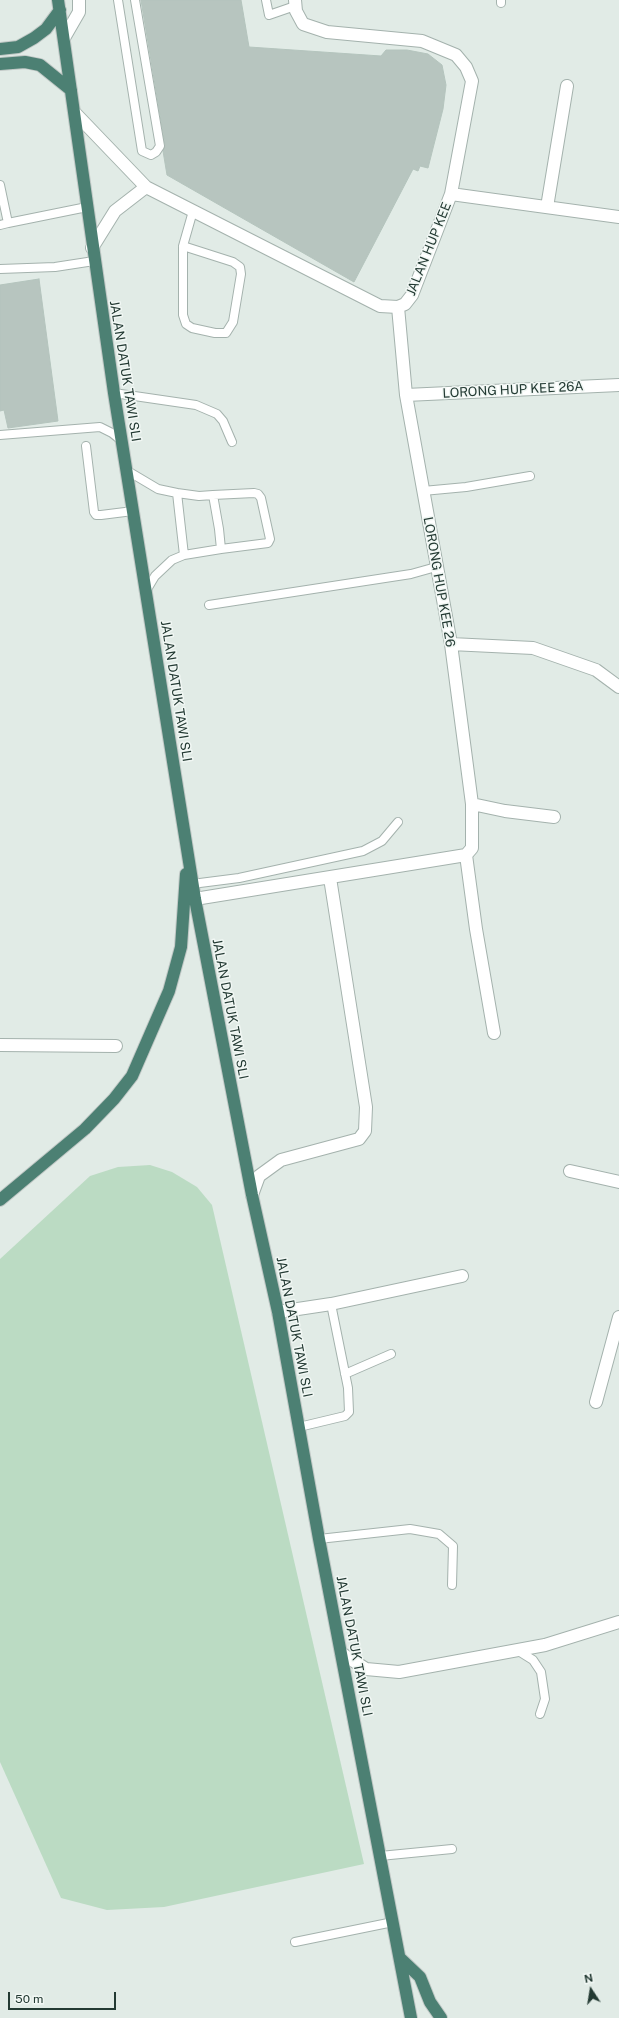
<!DOCTYPE html>
<html>
<head>
<meta charset="utf-8">
<style>
  body { margin:0 }
  #map { position:relative; width:619px; height:2018px; overflow:hidden; background:#e1ebe6; font-family:"Public Sans",sans-serif }
  canvas { display:block }
  .north { position:absolute; left:571px; top:1970px; width:40px; height:40px; -webkit-text-stroke:3px #f1f7f4; paint-order:stroke; rotate:348deg; font-size:11px; font-weight:700; line-height:16px; text-align:center; color:#233a33 }
  .north::after { content:''; display:block; margin:auto; width:14px; height:18px; background:#233a33; clip-path:polygon(50% 0,100% 100%,50% 72%,0 100%) }
  .scale { position:absolute; left:8px; top:1992px; width:108px; height:18px; box-sizing:border-box; border:2px solid #233a33; border-top:0; padding-left:5px; font-size:12px; line-height:14px; white-space:nowrap; color:#233a33; -webkit-text-stroke:3px #f1f7f4; paint-order:stroke }
</style>
</head>
<body>
<div id="map">
<canvas width="619" height="2018"></canvas>
<div class="north">N</div>
<div class="scale">50 m</div>
</div>
<script>
const ctx = document.querySelector('canvas').getContext('2d');
ctx.lineJoin = 'round';
function paint(path, color) { ctx.fillStyle = color; ctx.fill(path, 'evenodd'); }
const poly = rows => new Path2D(rows.map(r => 'M' + r).join(''));
function stroke(path, color, width, dash) { ctx.strokeStyle = color; ctx.lineWidth = width; ctx.lineCap = dash ? 'butt' : 'round'; ctx.setLineDash(dash || []); ctx.stroke(path); }
function drawText(font, color, halo, rows, align = 'center') {
  ctx.font = font + ' "Public Sans",sans-serif'; ctx.lineWidth = 3; ctx.setLineDash([]); ctx.textBaseline = 'middle'; ctx.strokeStyle = halo; ctx.fillStyle = color; for (const [text, x, y, turn = 0] of rows) {
    ctx.save(); ctx.translate(x, y); ctx.rotate((+turn || 0) * Math.PI / 180); ctx.textAlign = isNaN(turn) ? turn : align; if (halo) ctx.strokeText(text, 0, 0); ctx.fillText(text, 0, 0); ctx.restore();
  }
}
paint(poly([
  [150,1165,172,1172,197,1187,212,1205,364,1864,164,1907,107,1910,61,1898,0,1762,0,1259,90,1176,118,1167]
]), '#bbdbc3');
const building = poly([
  [141,0,241,0,249,47,381,56,386,50,407,50,428,54,442,65,446,85,443,109,428,168,420,166,418,171,413,169,354,282,167,175,163,151,165,145,141,0],
  [39,279,58,421,8,428,4,410,0,411,0,285,39,279]
]);
paint(building, '#b7c5bf');
stroke(building, '#b4c4bd', 1);
const service = poly([
  [118,0,142,151,151,155,156,152,160,146,135,0],
  [266,0,269,15,295,6],
  [501,0,501,3],
  [0,185,8,223,0,225],
  [8,223,87,207],
  [183,246,233,262,240,267,241,274,233,322,226,333,215,333,192,328,186,324,183,315,183,246,193,211],
  [0,269,55,267,94,261],
  [114,393,196,405,217,414,223,421,232,442],
  [0,435,100,427,112,433,122,441],
  [86,446,94,512,96,515,101,515,133,511],
  [126,470,158,489,177,493,184,555,172,560,155,576,146,591],
  [423,491,466,487,530,476],
  [177,493,199,496,213,495,219,529,221,549,184,555],
  [213,495,254,493,258,494,261,498,270,539,268,543,221,549],
  [209,605,411,574,436,567],
  [192,884,239,878,363,851,382,841,398,822],
  [345,1374,391,1354],
  [299,1427,345,1416,349,1412,348,1388,331,1304],
  [319,1539,410,1529,439,1534,453,1546,452,1585],
  [517,1650,533,1660,541,1672,545,1699,540,1714],
  [380,1856,452,1849],
  [295,1942,393,1922]
]);
const minor = poly([
  [64,38,79,12,79,0],
  [75,113,146,187,380,306,398,307,405,304,412,295,451,194,472,81,466,67,456,55,422,41,327,32,303,24,296,11,295,0],
  [451,194,619,217],
  [547,207,567,86],
  [92,248,115,211,146,187],
  [398,307,406,395,451,644,472,804,472,848,466,855],
  [406,395,619,385],
  [451,644,533,648,596,670,619,687],
  [472,804,505,811,554,817],
  [466,855,476,929,494,1033],
  [195,899,466,855],
  [0,1045,116,1046],
  [570,1171,619,1182],
  [252,1195,259,1176,281,1160,359,1139,365,1131,366,1107,330,878],
  [278,1312,331,1304,462,1276],
  [596,1402,619,1317],
  [341,1653,366,1669,399,1672,545,1645,619,1622]
]);
const trunk = poly([
  [58,0,114,393,195,899,252,1195,278,1312,319,1539,411,2018],
  [0,49,18,47,34,38,46,29,60,10],
  [0,64,25,62,40,65,71,90],
  [0,1200,85,1129,114,1099,132,1076,169,991,181,947,186,874],
  [400,1958,420,1977,430,2002,441,2018]
]);
stroke(service, '#a4b2ad', 10);
stroke(minor, '#a4b2ad', 14);
stroke(trunk, '#c1c8c6', 14);
stroke(service, '#fff', 8);
stroke(minor, '#fff', 12);
stroke(trunk, '#4c8073', 12);
drawText('13px', '#233a33', '#f1f7f4', [
  ["JALAN HUP KEE",429,249,-68],
  ["JALAN DATUK TAWI SLI",125,371,81],
  ["LORONG HUP KEE 26A",513,390,-3],
  ["LORONG HUP KEE 26",439,582,80],
  ["JALAN DATUK TAWI SLI",176,691,81],
  ["JALAN DATUK TAWI SLI",230,1009,79],
  ["JALAN DATUK TAWI SLI",294,1327,79],
  ["JALAN DATUK TAWI SLI",354,1646,79]
]);
</script>
</body>
</html>
